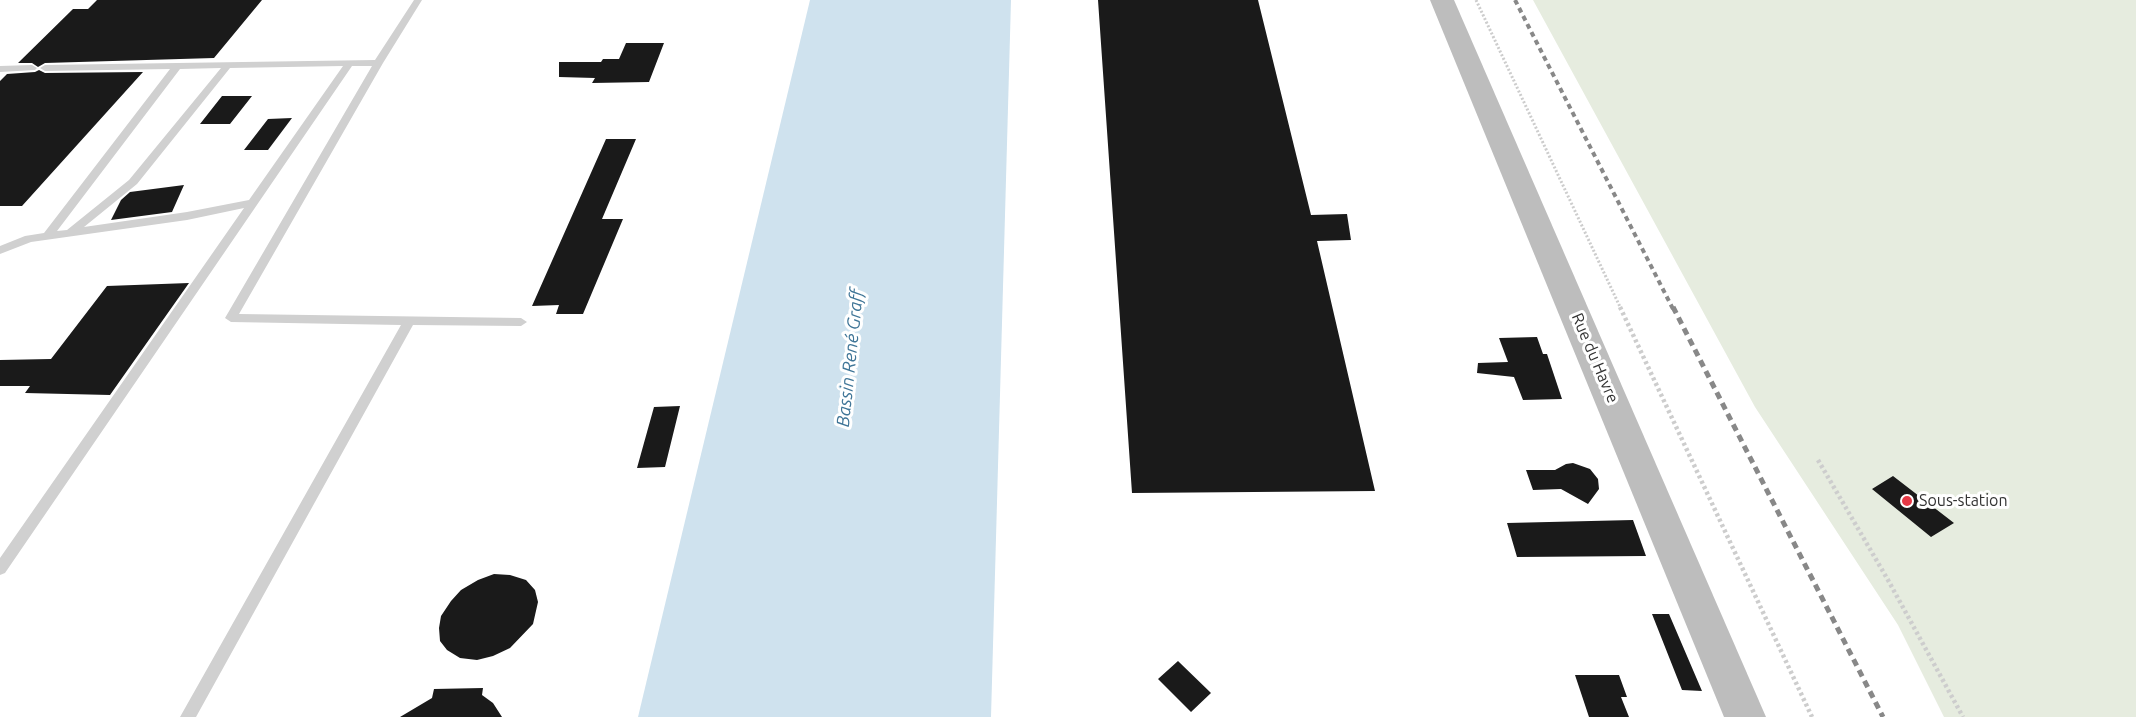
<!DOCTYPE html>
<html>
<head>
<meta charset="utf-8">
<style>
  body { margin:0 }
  canvas { display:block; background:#fff }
</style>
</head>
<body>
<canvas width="2136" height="717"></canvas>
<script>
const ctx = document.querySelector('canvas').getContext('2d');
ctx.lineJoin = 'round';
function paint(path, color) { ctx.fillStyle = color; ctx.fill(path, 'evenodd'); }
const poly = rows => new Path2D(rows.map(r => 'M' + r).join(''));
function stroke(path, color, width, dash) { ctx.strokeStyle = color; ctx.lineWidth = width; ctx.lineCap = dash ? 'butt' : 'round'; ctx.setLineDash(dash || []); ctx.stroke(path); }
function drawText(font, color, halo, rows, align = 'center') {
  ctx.font = font + ' Ubuntu,sans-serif'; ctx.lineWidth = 6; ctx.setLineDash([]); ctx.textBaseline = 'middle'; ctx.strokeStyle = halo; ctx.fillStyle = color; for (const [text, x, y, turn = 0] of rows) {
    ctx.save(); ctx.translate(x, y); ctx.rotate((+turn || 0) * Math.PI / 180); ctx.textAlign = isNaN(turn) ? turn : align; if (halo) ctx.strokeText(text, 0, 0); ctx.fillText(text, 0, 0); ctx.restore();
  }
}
paint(poly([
  [1533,0,2136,0,2136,717,1944,717,1898,625,1755,407]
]), '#e6ecdf');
paint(poly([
  [810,0,1011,0,991,717,638,717]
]), '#cfe2ee');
paint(poly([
  [97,0,262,0,214,58,45,63,38,67,32,63,18,63,73,9,88,9],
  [1098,0,1258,0,1311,215,1347,214,1351,240,1317,241,1375,491,1132,493],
  [626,43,664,43,649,82,592,83,595,78,559,77,559,62,601,62,603,59,619,59],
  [39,70,45,73,143,72,22,206,0,206,0,81,7,74,35,72],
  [222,96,252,96,230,124,200,124],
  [292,118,268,150,244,150,268,119],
  [606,139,636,139,602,219,623,219,583,314,556,314,559,305,532,306],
  [184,185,172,212,111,220,121,200,130,192],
  [189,283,110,395,25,393,30,386,0,386,0,360,51,359,107,286],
  [1537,337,1543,354,1547,354,1562,399,1523,400,1514,377,1477,373,1478,363,1508,362,1499,338],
  [680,406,665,467,637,468,654,407],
  [1573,463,1590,469,1598,479,1599,489,1588,504,1561,489,1533,490,1526,470,1555,470,1566,464],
  [1893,476,1954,523,1931,537,1872,489],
  [1633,520,1646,556,1517,557,1507,523],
  [494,574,510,575,526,580,535,590,538,602,533,624,510,648,493,656,477,660,460,658,447,650,440,641,439,628,441,616,451,601,461,590,478,580],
  [1652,614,1669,614,1702,691,1682,690],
  [1178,661,1211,693,1191,712,1158,679],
  [1575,675,1619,675,1627,697,1621,697,1629,717,1589,717],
  [483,688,482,695,493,703,502,717,400,717,432,698,434,689]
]), '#1a1a1a');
stroke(poly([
  [1476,0,1621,309]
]), '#cdcdcd', 3, [2, 2]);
stroke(poly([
  [1620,307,1812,717],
  [1818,460,1888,580,1963,717]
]), '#cdcdcd', 4.5, [3, 3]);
paint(poly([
  [414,0,422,0,383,63,239,314,521,318,527,322,521,326,413,325,196,717,180,717,401,325,231,322,225,318,372,66,352,66,5,573,0,575,0,558,244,208,187,220,31,242,0,254,0,246,25,236,44,233,170,69,45,71,40,68,45,65,375,60,414,0],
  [343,66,249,200,187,212,84,227,137,184,230,68,343,66],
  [221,68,129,180,67,230,57,231,180,69,221,68],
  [32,65,37,68,35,70,0,72,0,66,32,65]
]), '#d0d0d0');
paint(poly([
  [1430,0,1454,0,1766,717,1724,717,1430,0]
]), '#bdbdbd');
stroke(poly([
  [1515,0,1673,309]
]), '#888', 4, [5, 4]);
stroke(poly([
  [1673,307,1883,717]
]), '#888', 5, [7, 5]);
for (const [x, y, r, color] of [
  [1907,501,6,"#e63946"]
]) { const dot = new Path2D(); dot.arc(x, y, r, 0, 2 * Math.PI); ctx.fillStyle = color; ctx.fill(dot); stroke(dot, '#fff', 2); }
drawText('16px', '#333', '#fff', [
  ["Rue du Havre",1595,358,67]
]);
drawText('16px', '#333', '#fff', [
  ["Sous-station",1919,501]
], 'left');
drawText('italic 18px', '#3f7597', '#fff', [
  ["Bassin René Graff",850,358,-84]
]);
</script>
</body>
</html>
